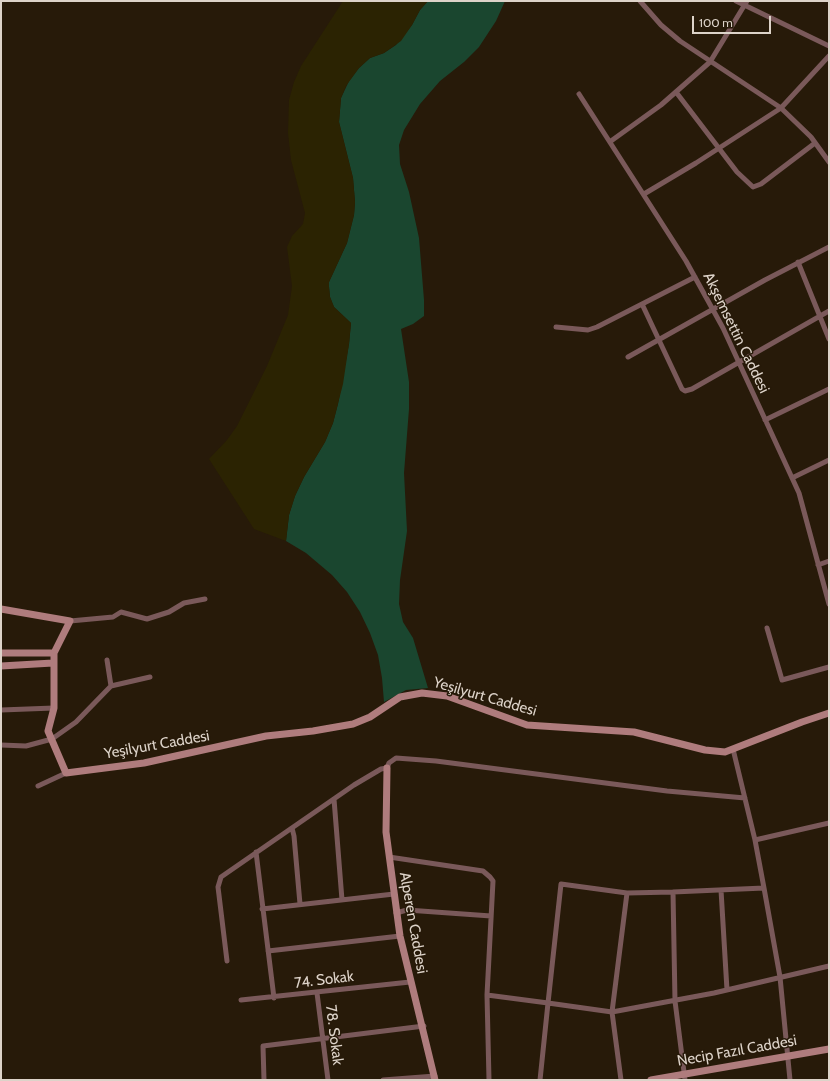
<!DOCTYPE html>
<html>
<head>
<meta charset="utf-8">
<style>
  body { margin:0 }
  #map { position:relative; width:830px; height:1081px; overflow:hidden; background:#271a09; font-family:Cabin,sans-serif }
  canvas { display:block }
  .frame { position:absolute; inset:0; border:2px solid #ddd3c9; pointer-events:none }
  .scale { position:absolute; left:692px; top:16px; width:79px; height:18px; box-sizing:border-box; border:2px solid #ddd3c9; border-top:0; padding-left:5px; font-size:12px; line-height:14px; white-space:nowrap; color:#ddd3c9; -webkit-text-stroke:3px #271a09; paint-order:stroke }
</style>
</head>
<body>
<div id="map">
<canvas width="830" height="1081"></canvas>
<div class="frame"></div>
<div class="scale">100 m</div>
</div>
<script>
const ctx = document.querySelector('canvas').getContext('2d');
ctx.lineJoin = 'round';
function paint(path, color) { ctx.fillStyle = color; ctx.fill(path, 'evenodd'); }
const poly = rows => new Path2D(rows.map(r => 'M' + r).join(''));
function stroke(path, color, width, dash) { ctx.strokeStyle = color; ctx.lineWidth = width; ctx.lineCap = dash ? 'butt' : 'round'; ctx.setLineDash(dash || []); ctx.stroke(path); }
function drawText(font, color, halo, rows, align = 'center') {
  ctx.font = font + ' Cabin,sans-serif'; ctx.lineWidth = 3; ctx.setLineDash([]); ctx.textBaseline = 'middle'; ctx.strokeStyle = halo; ctx.fillStyle = color; for (const [text, x, y, turn = 0] of rows) {
    ctx.save(); ctx.translate(x, y); ctx.rotate((+turn || 0) * Math.PI / 180); ctx.textAlign = isNaN(turn) ? turn : align; if (halo) ctx.strokeText(text, 0, 0); ctx.fillText(text, 0, 0); ctx.restore();
  }
}
paint(poly([
  [428,1,505,1,496,21,479,47,464,62,440,81,420,104,404,130,399,145,400,164,409,192,419,238,424,300,424,316,413,324,401,329,409,382,409,409,404,473,407,531,400,580,399,604,403,622,413,638,428,688,406,690,384,702,382,678,378,655,370,633,360,612,347,592,332,575,306,553,286,541,289,515,295,496,304,477,325,442,333,423,338,404,349,344,351,323,334,307,330,297,329,287,329,282,347,243,354,215,355,202,353,178,339,122,341,98,349,81,359,68,370,58,384,53,396,45,412,25,420,10]
]), '#1a462f');
paint(poly([
  [343,1,428,1,420,10,412,25,401,41,384,53,370,58,359,68,346,86,341,98,339,122,353,178,355,202,354,215,347,243,329,282,329,287,330,297,334,307,351,323,349,344,343,384,333,423,325,442,304,477,295,496,289,515,286,541,254,529,209,459,227,440,237,426,267,366,288,315,292,286,287,247,292,236,303,224,305,213,291,160,288,133,289,100,294,82,301,66]
]), '#2b2302');
stroke(poly([
  [640,1,661,25,680,41,781,108,811,137,829,162],
  [736,1,829,46],
  [676,92,737,172,753,187,761,184,815,143],
  [579,94,686,261,723,328,799,493,829,604],
  [611,141,661,105,710,62,747,1],
  [644,194,696,163,781,108,829,56],
  [798,262,829,339],
  [642,304,682,389,685,391,692,389,829,311],
  [556,327,588,330,597,327,695,277],
  [628,357,765,280,829,247],
  [765,420,829,389],
  [792,478,829,460],
  [818,565,829,561],
  [70,621,113,617,121,612,147,619,169,612,184,603,205,599],
  [767,628,782,680,829,667],
  [107,660,111,686],
  [1,710,54,708],
  [1,745,26,746,52,739,76,722,111,686,150,677],
  [733,749,755,840],
  [38,786,66,773],
  [334,799,342,900],
  [292,828,294,836,300,904],
  [256,852,274,998],
  [389,857,483,871,490,877,493,881,487,995],
  [764,888,780,977,790,1080],
  [721,890,727,990],
  [627,893,561,884,548,1003,612,1012,714,993,829,966],
  [262,909,394,894],
  [396,913,407,910,491,916],
  [268,951,400,936],
  [227,961,218,887,221,877,354,785,381,769,387,768,389,763,396,758,436,761,667,791,745,798],
  [317,993,328,1080],
  [241,1000,410,982],
  [264,1080,263,1046,424,1026],
  [383,1080,435,1076],
  [489,1080,487,995,548,1003,540,1080],
  [621,1080,612,1012,627,893,673,892],
  [685,1080,675,1001,673,892,764,888,755,840,829,823]
]), '#7a595a', 5);
stroke(poly([
  [1,609,70,621,54,653],
  [1,653,54,653,54,708,48,731,66,773,144,763,266,736,313,731,353,724,370,717,400,697,422,693,447,696,527,725,634,732,705,750,725,752,802,722,829,713],
  [1,666,53,663],
  [387,768,386,832,400,936,435,1080],
  [651,1080,829,1049]
]), '#af7c7d', 7);
drawText('15px', '#ddd3c9', '#271a09', [
  ["Akşemsettin Caddesi",736,333,64],
  ["Yeşilyurt Caddesi",485,697,16],
  ["Yeşilyurt Caddesi",157,745,-10],
  ["Alperen Caddesi",413,923,80],
  ["74. Sokak",324,980,-7],
  ["78. Sokak",334,1035,83],
  ["Necip Fazıl Caddesi",737,1051,-10]
]);
</script>
</body>
</html>
